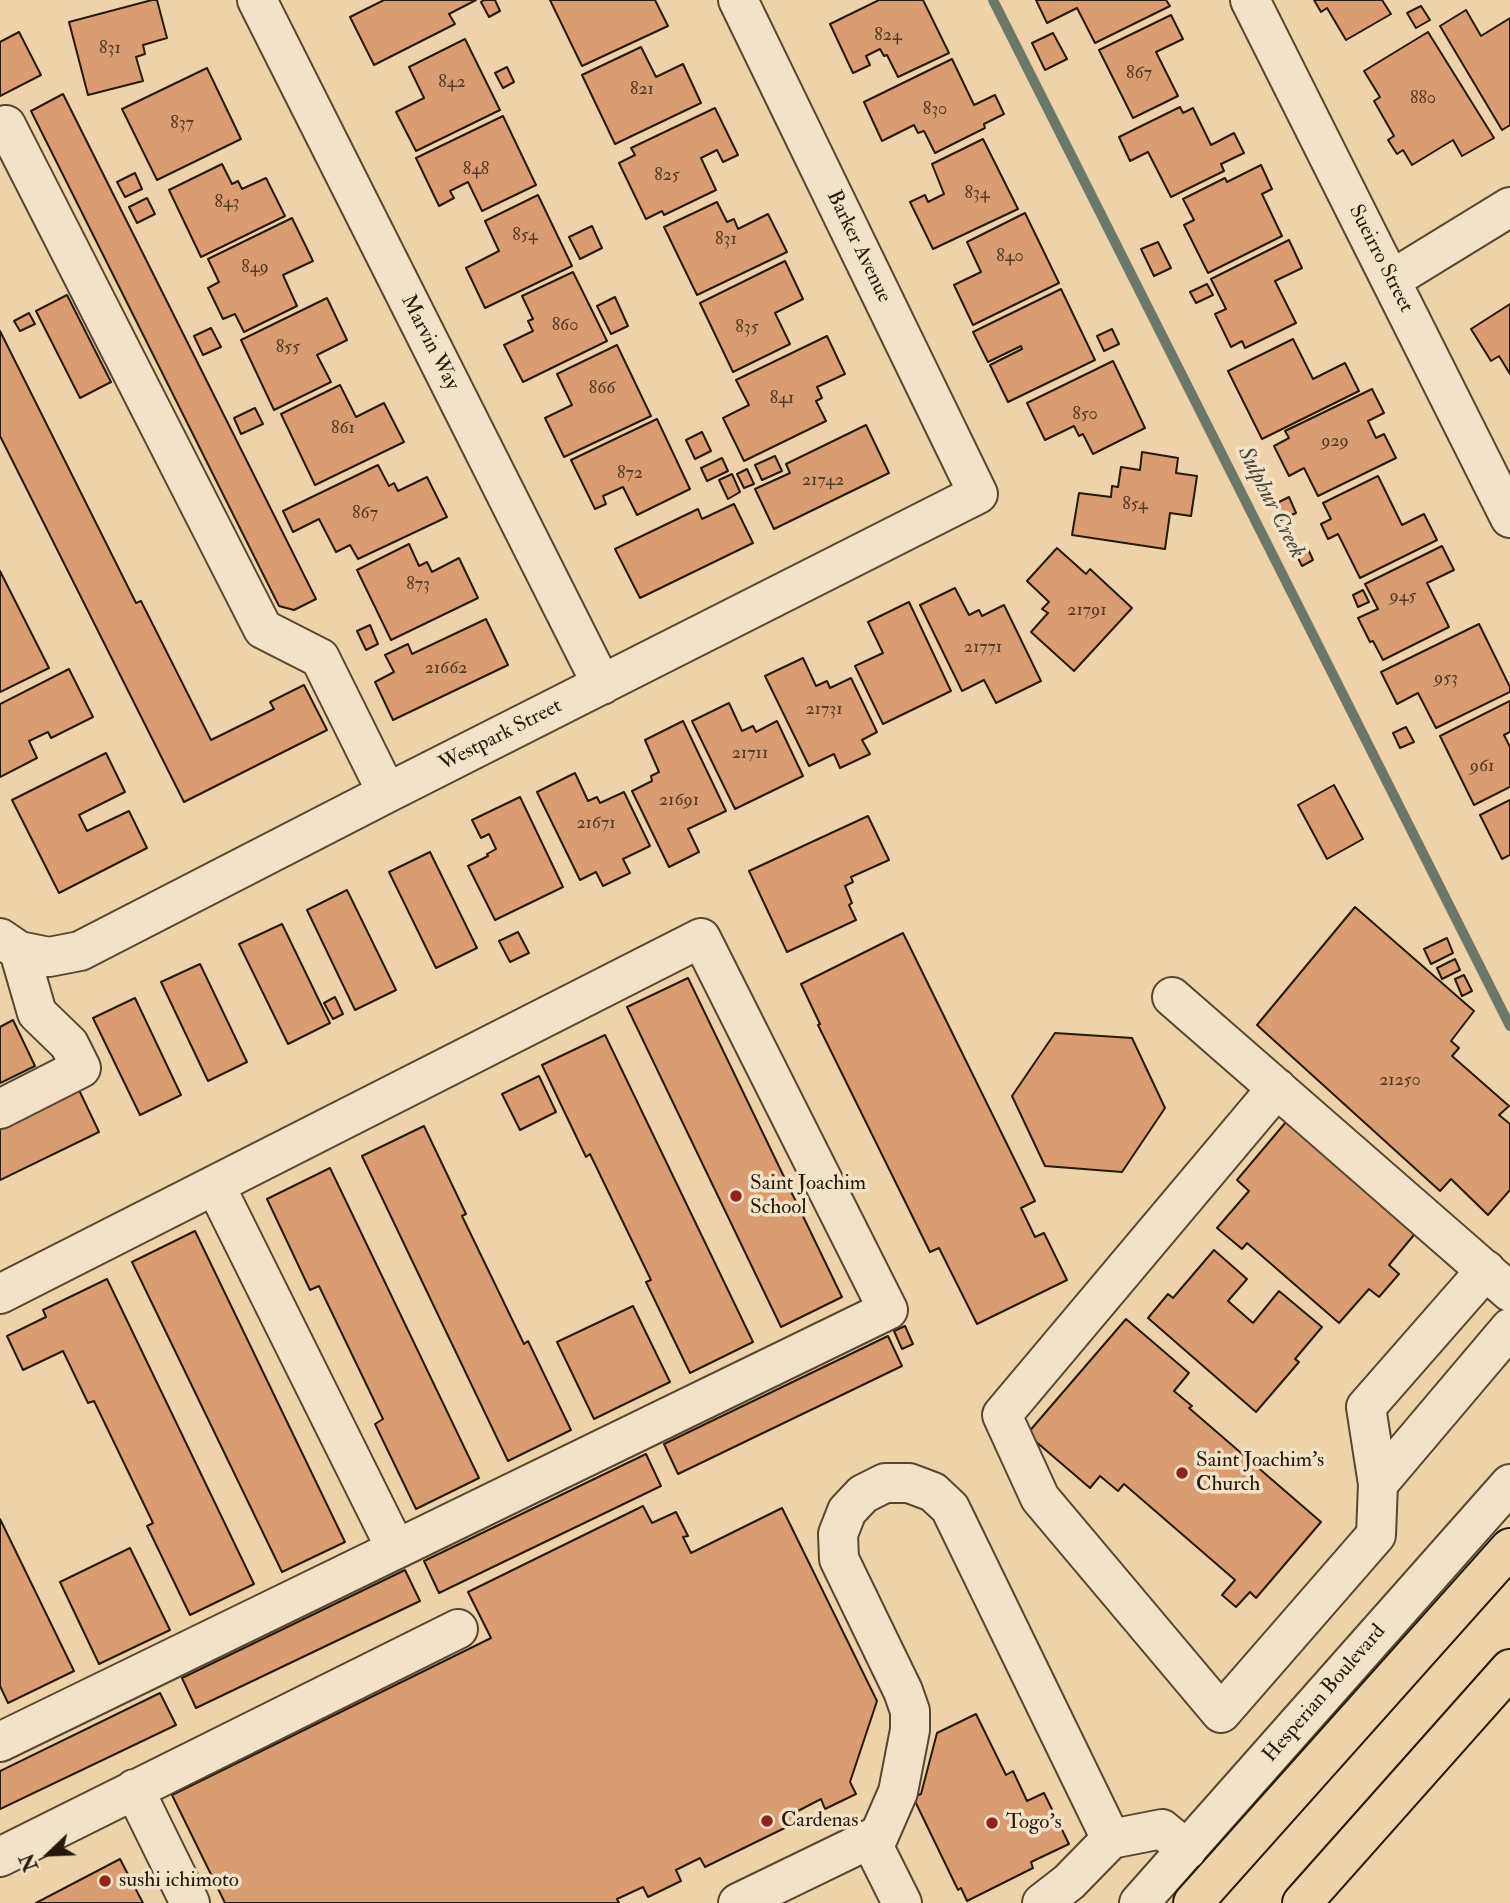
<!DOCTYPE html>
<html>
<head>
<meta charset="utf-8">
<style>
  body { margin:0 }
  #map { position:relative; width:1510px; height:1903px; overflow:hidden; background:#eed2aa; font-family:"IM FELL Double Pica",serif }
  canvas { display:block }
  .north { position:absolute; left:14px; top:1819px; width:70px; height:70px; -webkit-text-stroke:5px #f4e2c8; paint-order:stroke; rotate:247deg; font-size:19px; font-weight:700; line-height:28px; text-align:center; color:#261908 }
  .north::after { content:''; display:block; margin:auto; width:24px; height:32px; background:#261908; clip-path:polygon(50% 0,100% 100%,50% 72%,0 100%) }
</style>
</head>
<body>
<div id="map">
<canvas width="1510" height="1903"></canvas>
<div class="north">N</div>
</div>
<script>
const ctx = document.querySelector('canvas').getContext('2d');
ctx.lineJoin = 'round';
const poly = rows => new Path2D(rows.map(r => 'M' + r).join(''));
function stroke(path, color, width, dash) { ctx.strokeStyle = color; ctx.lineWidth = width; ctx.lineCap = dash ? 'butt' : 'round'; ctx.setLineDash(dash || []); ctx.stroke(path); }
function paint(path, color) { ctx.fillStyle = color; ctx.fill(path, 'evenodd'); }
function drawText(font, color, halo, rows, align = 'center') {
  ctx.font = font + ' "IM FELL Double Pica",serif'; ctx.lineWidth = 7; ctx.setLineDash([]); ctx.textBaseline = 'middle'; ctx.strokeStyle = halo; ctx.fillStyle = color; for (const [text, x, y, turn = 0] of rows) {
    ctx.save(); ctx.translate(x, y); ctx.rotate((+turn || 0) * Math.PI / 180); ctx.textAlign = isNaN(turn) ? turn : align; if (halo) ctx.strokeText(text, 0, 0); ctx.fillText(text, 0, 0); ctx.restore();
  }
}
stroke(poly([
  [993,0,1510,1026]
]), '#6b7867', 10);
const building = poly([
  [152,0,157,0,167,38,143,45,145,54,136,57,143,81,88,95,69,22,152,0],
  [384,0,476,0,449,14,455,24,374,65,350,17,384,0],
  [484,0,495,0,500,11,489,17,481,2,484,0],
  [550,0,655,0,668,26,582,66,550,0],
  [879,0,923,0,949,53,898,77,887,55,884,56,880,49,866,56,870,65,853,73,830,24,879,0],
  [1036,0,1166,0,1170,6,1095,43,1077,8,1047,23,1036,0],
  [1314,0,1382,0,1391,14,1346,40,1327,8,1321,12,1314,0],
  [1421,6,1430,20,1416,28,1407,13,1421,6],
  [1466,10,1481,36,1510,18,1510,125,1502,130,1440,26,1466,10],
  [1171,15,1183,39,1156,52,1178,96,1133,118,1099,50,1171,15],
  [19,32,41,75,0,96,0,42,19,32],
  [1428,32,1494,138,1462,156,1453,140,1412,165,1403,150,1397,154,1388,140,1394,136,1374,101,1380,97,1364,71,1428,32],
  [1053,33,1067,59,1045,70,1032,43,1053,33],
  [465,39,500,110,416,151,396,112,424,98,409,67,465,39],
  [641,47,656,77,683,64,701,103,615,144,582,75,641,47],
  [952,59,974,105,995,95,1004,114,984,124,985,128,935,153,924,131,918,133,914,125,882,141,864,102,952,59],
  [507,67,514,82,503,88,495,73,507,67],
  [207,68,241,139,157,180,122,109,207,68],
  [63,94,316,599,294,610,279,606,31,111,63,94],
  [1180,107,1183,113,1193,108,1211,145,1234,133,1244,153,1221,164,1224,171,1171,197,1148,152,1130,161,1119,137,1180,107],
  [715,108,738,155,723,162,717,150,701,158,716,190,664,215,662,211,646,219,619,163,635,155,631,148,715,108],
  [503,116,536,185,482,211,468,182,450,191,454,198,439,206,416,158,503,116],
  [983,139,1018,209,933,249,910,202,925,195,928,202,944,194,932,164,983,139],
  [222,164,232,184,238,181,242,189,266,178,285,216,201,257,169,190,222,164],
  [1261,165,1272,189,1262,194,1282,236,1208,273,1184,225,1194,220,1183,199,1225,178,1227,182,1261,165],
  [135,173,142,189,125,197,117,182,135,173],
  [538,195,572,266,485,308,466,268,499,251,485,221,538,195],
  [147,198,155,214,137,223,129,207,147,198],
  [717,202,727,222,734,219,738,229,768,214,787,252,697,295,664,227,717,202],
  [1025,213,1059,283,973,325,954,285,981,272,967,242,1025,213],
  [292,218,313,261,283,275,297,306,244,332,235,314,223,319,208,288,219,282,208,259,292,218],
  [592,226,602,248,580,259,569,237,592,226],
  [1289,240,1302,268,1275,281,1296,323,1245,348,1242,341,1231,347,1215,314,1226,309,1211,279,1289,240],
  [1158,242,1171,268,1154,276,1141,249,1158,242],
  [785,261,803,299,775,313,790,344,733,372,700,303,785,261],
  [573,272,607,341,523,382,504,345,533,331,528,321,533,319,522,296,573,272],
  [1207,284,1213,295,1196,303,1190,292,1207,284],
  [1061,289,1095,360,1008,402,990,365,1022,349,1021,346,988,362,973,332,1061,289],
  [67,295,111,382,80,398,36,311,67,295],
  [615,297,628,326,611,334,597,306,615,297],
  [327,298,347,340,317,355,331,382,274,410,241,340,327,298],
  [1510,304,1510,374,1499,356,1491,361,1471,329,1510,304],
  [29,313,35,324,20,331,14,321,29,313],
  [211,328,221,347,203,355,194,336,211,328],
  [1112,329,1119,344,1104,351,1097,336,1112,329],
  [0,331,136,603,141,601,211,740,274,709,270,702,304,685,327,730,184,802,0,436,0,331],
  [827,336,845,374,817,387,822,398,816,401,826,421,744,461,723,418,749,405,736,380,827,336],
  [1293,339,1313,379,1345,363,1359,391,1262,439,1228,371,1293,339],
  [617,345,651,416,564,457,545,418,572,405,557,374,617,345],
  [1113,361,1145,428,1093,454,1083,434,1079,436,1074,426,1045,440,1027,403,1113,361],
  [340,385,356,417,384,403,404,442,315,485,281,414,340,385],
  [1372,389,1384,413,1368,421,1376,438,1384,434,1396,458,1318,496,1304,468,1289,476,1274,446,1289,438,1285,431,1372,389],
  [255,408,263,424,241,434,234,418,255,408],
  [657,419,690,489,637,515,623,487,603,496,606,504,595,509,571,460,657,419],
  [866,425,889,473,774,529,755,489,790,473,786,464,866,425],
  [702,432,711,451,695,459,686,440,702,432],
  [1142,452,1178,458,1176,473,1197,476,1191,516,1170,513,1165,549,1072,535,1079,493,1111,497,1112,486,1118,487,1121,467,1140,470,1142,452],
  [775,456,782,471,762,480,755,465,775,456],
  [722,458,728,471,707,481,701,468,722,458],
  [378,465,389,486,394,483,398,491,427,477,447,517,358,559,350,545,336,552,319,519,293,532,283,511,378,465],
  [747,469,754,484,744,488,737,474,747,469],
  [732,474,740,492,728,499,719,480,732,474],
  [1378,476,1402,525,1424,514,1437,540,1360,578,1338,534,1328,539,1321,524,1331,519,1323,503,1378,476],
  [1289,497,1296,513,1281,520,1273,505,1289,497],
  [734,504,753,543,640,598,615,549,698,509,702,519,734,504],
  [409,544,419,566,427,562,432,572,459,558,478,598,391,640,357,570,409,544],
  [1442,546,1454,570,1427,583,1449,627,1383,660,1373,641,1370,642,1358,618,1378,609,1365,584,1442,546],
  [1057,548,1086,574,1090,569,1132,608,1074,671,1031,632,1048,613,1042,609,1049,602,1027,581,1057,548],
  [1308,549,1313,560,1302,566,1296,554,1308,549],
  [0,571,49,668,0,692,0,571],
  [955,588,969,615,979,610,982,616,1004,605,1041,681,996,703,984,680,962,691,920,605,955,588],
  [1363,590,1369,602,1358,607,1353,595,1363,590],
  [909,602,951,691,883,724,855,666,883,653,868,622,909,602],
  [486,619,508,665,393,720,375,682,394,672,385,655,408,644,412,654,486,619],
  [1479,624,1510,687,1510,692,1436,728,1418,693,1397,704,1381,672,1479,624],
  [370,625,378,644,366,650,357,631,370,625],
  [803,658,816,686,827,681,830,688,851,678,877,732,862,740,870,754,840,768,834,754,809,766,765,676,803,658],
  [69,669,93,717,51,738,48,732,29,741,37,758,0,777,0,704,69,669],
  [1510,701,1510,732,1504,735,1510,747,1510,787,1474,805,1440,736,1510,701],
  [729,703,742,731,753,726,756,732,777,721,803,776,735,809,692,721,729,703],
  [683,721,726,811,688,829,699,852,669,867,632,791,652,781,651,776,659,772,645,740,683,721],
  [1406,727,1414,742,1400,748,1393,733,1406,727],
  [106,753,125,792,79,815,87,831,129,811,147,848,59,893,12,800,106,753],
  [575,773,588,801,597,797,600,803,624,792,650,846,623,859,630,873,603,886,596,872,580,880,537,792,575,773],
  [1334,785,1363,839,1327,859,1298,805,1334,785],
  [520,797,563,887,495,920,468,866,488,856,487,854,496,849,489,834,481,838,472,820,520,797],
  [1510,800,1510,855,1502,859,1480,815,1510,800],
  [868,816,889,860,851,877,853,882,845,886,852,903,849,905,856,920,787,952,749,871,868,816],
  [430,852,477,948,436,968,389,872,430,852],
  [347,890,396,990,355,1010,307,910,347,890],
  [1355,907,1474,1011,1451,1041,1459,1048,1452,1056,1509,1106,1499,1115,1510,1124,1510,1190,1488,1215,1451,1179,1440,1191,1257,1025,1355,907],
  [282,924,330,1023,288,1044,239,944,282,924],
  [518,932,529,953,510,962,499,941,518,932],
  [903,933,1035,1201,1021,1208,1035,1237,1044,1233,1067,1280,977,1324,939,1248,930,1252,818,1025,820,1024,801,984,903,933],
  [1447,938,1453,953,1431,964,1424,949,1447,938],
  [1455,959,1460,970,1442,979,1437,968,1455,959],
  [200,964,247,1062,208,1081,161,982,200,964],
  [1464,975,1472,991,1462,996,1455,979,1464,975],
  [688,978,842,1297,781,1327,627,1007,688,978],
  [335,997,343,1014,333,1019,324,1003,335,997],
  [135,998,181,1095,140,1115,93,1018,135,998],
  [13,1020,35,1066,0,1083,0,1027,13,1020],
  [1055,1033,1132,1038,1165,1108,1122,1172,1045,1166,1012,1096,1055,1033],
  [605,1035,753,1342,690,1373,646,1282,651,1280,590,1154,586,1157,542,1065,605,1035],
  [539,1076,556,1112,520,1130,502,1094,539,1076],
  [79,1090,99,1132,0,1180,0,1128,79,1090],
  [1286,1122,1418,1230,1389,1265,1399,1274,1379,1297,1369,1289,1339,1323,1247,1243,1242,1249,1217,1228,1249,1191,1237,1180,1286,1122],
  [424,1126,466,1214,462,1216,524,1344,528,1341,571,1430,508,1461,362,1156,424,1126],
  [330,1168,479,1478,416,1509,375,1424,383,1419,319,1286,310,1290,267,1199,330,1168],
  [195,1231,345,1542,282,1572,132,1262,195,1231],
  [1214,1250,1247,1279,1228,1301,1253,1323,1279,1291,1322,1327,1295,1359,1299,1362,1256,1412,1148,1318,1168,1294,1173,1298,1214,1250],
  [107,1279,254,1584,190,1615,147,1526,153,1523,94,1401,88,1403,63,1351,23,1370,7,1336,46,1317,43,1310,107,1279],
  [633,1306,670,1382,594,1419,557,1342,633,1306],
  [1126,1319,1189,1373,1174,1391,1192,1406,1189,1408,1321,1522,1256,1598,1250,1592,1236,1607,1222,1595,1235,1580,1124,1484,1118,1491,1100,1476,1090,1488,1027,1434,1126,1319],
  [905,1326,913,1344,902,1349,894,1331,905,1326],
  [888,1336,902,1366,678,1474,664,1444,888,1336],
  [646,1454,661,1486,439,1593,424,1561,646,1454],
  [643,1506,652,1523,676,1512,688,1536,683,1537,691,1553,782,1508,877,1701,850,1782,856,1794,825,1809,821,1799,796,1812,799,1821,705,1867,700,1858,676,1870,681,1881,648,1897,643,1887,617,1899,619,1903,225,1903,172,1795,491,1638,468,1592,643,1506],
  [0,1519,74,1671,8,1703,0,1686,0,1519],
  [130,1548,170,1630,99,1664,60,1582,130,1548],
  [405,1570,420,1601,196,1708,182,1678,405,1570],
  [160,1693,176,1725,0,1809,0,1771,160,1693],
  [976,1714,1006,1775,1013,1771,1027,1801,1044,1793,1069,1844,1031,1862,1033,1868,967,1901,961,1888,958,1890,913,1797,921,1794,937,1733,976,1714],
  [120,1859,143,1903,36,1903,120,1859]
]);
paint(building, '#da9d71');
stroke(building, '#261908', 2);
const minor = poly([
  [257,0,602,685],
  [1250,0,1510,518],
  [6,125,263,629,320,658,387,793],
  [1391,280,1510,207],
  [0,938,19,951,49,957,80,951,387,793,978,494,738,0],
  [1172,997,1510,1292],
  [1277,1088,1002,1415,1040,1498,1221,1713,1376,1535,1378,1484,1366,1407,1486,1270],
  [0,1109,81,1068,69,1044,37,1013,19,951],
  [215,1185,396,1549],
  [0,1294,701,938,888,1310,0,1742],
  [1378,1484,1510,1328],
  [134,1789,190,1903],
  [874,1847,898,1792,910,1730,910,1711,903,1691,839,1559,838,1534,847,1511,863,1494,885,1483,909,1483,933,1492,950,1508,1111,1839,1162,1829,1187,1850],
  [0,1857,458,1629],
  [738,1903,870,1839,902,1903],
  [1042,1903,1069,1882,1111,1839],
  [1139,1903,1510,1484]
]);
const major = poly([
  [1193,1903,1510,1548],
  [1302,1903,1510,1669]
]);
stroke(minor, '#584730', 42);
stroke(major, '#261908', 42);
stroke(minor, '#f4e2c8', 38);
stroke(major, '#eed2aa', 38);
for (const [x, y, r, color] of [
  [736,1196,7,"#8f2418"],
  [1182,1473,7,"#8f2418"],
  [767,1821,7,"#8f2418"],
  [992,1823,7,"#8f2418"],
  [105,1881,7,"#8f2418"]
]) { const dot = new Path2D(); dot.arc(x, y, r, 0, 2 * Math.PI); ctx.fillStyle = color; ctx.fill(dot); stroke(dot, '#f4e2c8', 2.5); }
drawText('18px', '#533a22', null, [
  ["824",888,36],
  ["831",110,49],
  ["867",1139,74],
  ["842",452,83],
  ["821",642,90],
  ["880",1423,99],
  ["830",935,110],
  ["837",182,124],
  ["848",476,170],
  ["825",667,176],
  ["834",977,194],
  ["843",227,203],
  ["854",525,236],
  ["831",726,240],
  ["840",1010,257],
  ["849",255,268],
  ["860",565,326],
  ["835",747,328],
  ["855",288,348],
  ["866",602,389],
  ["841",782,399],
  ["850",1085,415],
  ["861",343,429],
  ["929",1335,442],
  ["872",630,474],
  ["21742",823,481],
  ["854",1135,505],
  ["867",365,514],
  ["873",418,585],
  ["945",1403,597],
  ["21791",1087,611],
  ["21771",983,648],
  ["21662",446,669],
  ["953",1446,679],
  ["21731",824,710],
  ["21711",750,754],
  ["961",1482,767],
  ["21691",679,801],
  ["21671",596,824],
  ["21250",1400,1081]
]);
drawText('21px', '#261908', '#f4e2c8', [
  ["Barker Avenue",858,247,64],
  ["Sueirro Street",1380,259,63],
  ["Marvin Way",429,343,63],
  ["Westpark Street",501,736,-27],
  ["Hesperian Boulevard",1325,1694,-49]
]);
drawText('21px', '#261908', '#f4e2c8', [
  ["Saint Joachim",750,1184],
  ["School",750,1208],
  ["Saint Joachim's",1196,1461],
  ["Church",1196,1485],
  ["Cardenas",781,1821],
  ["Togo's",1006,1823],
  ["sushi ichimoto",119,1881]
], 'left');
drawText('italic 23px', '#484938', '#f4e2c8', [
  ["Sulphur Creek",1270,503,63]
]);
</script>
</body>
</html>
